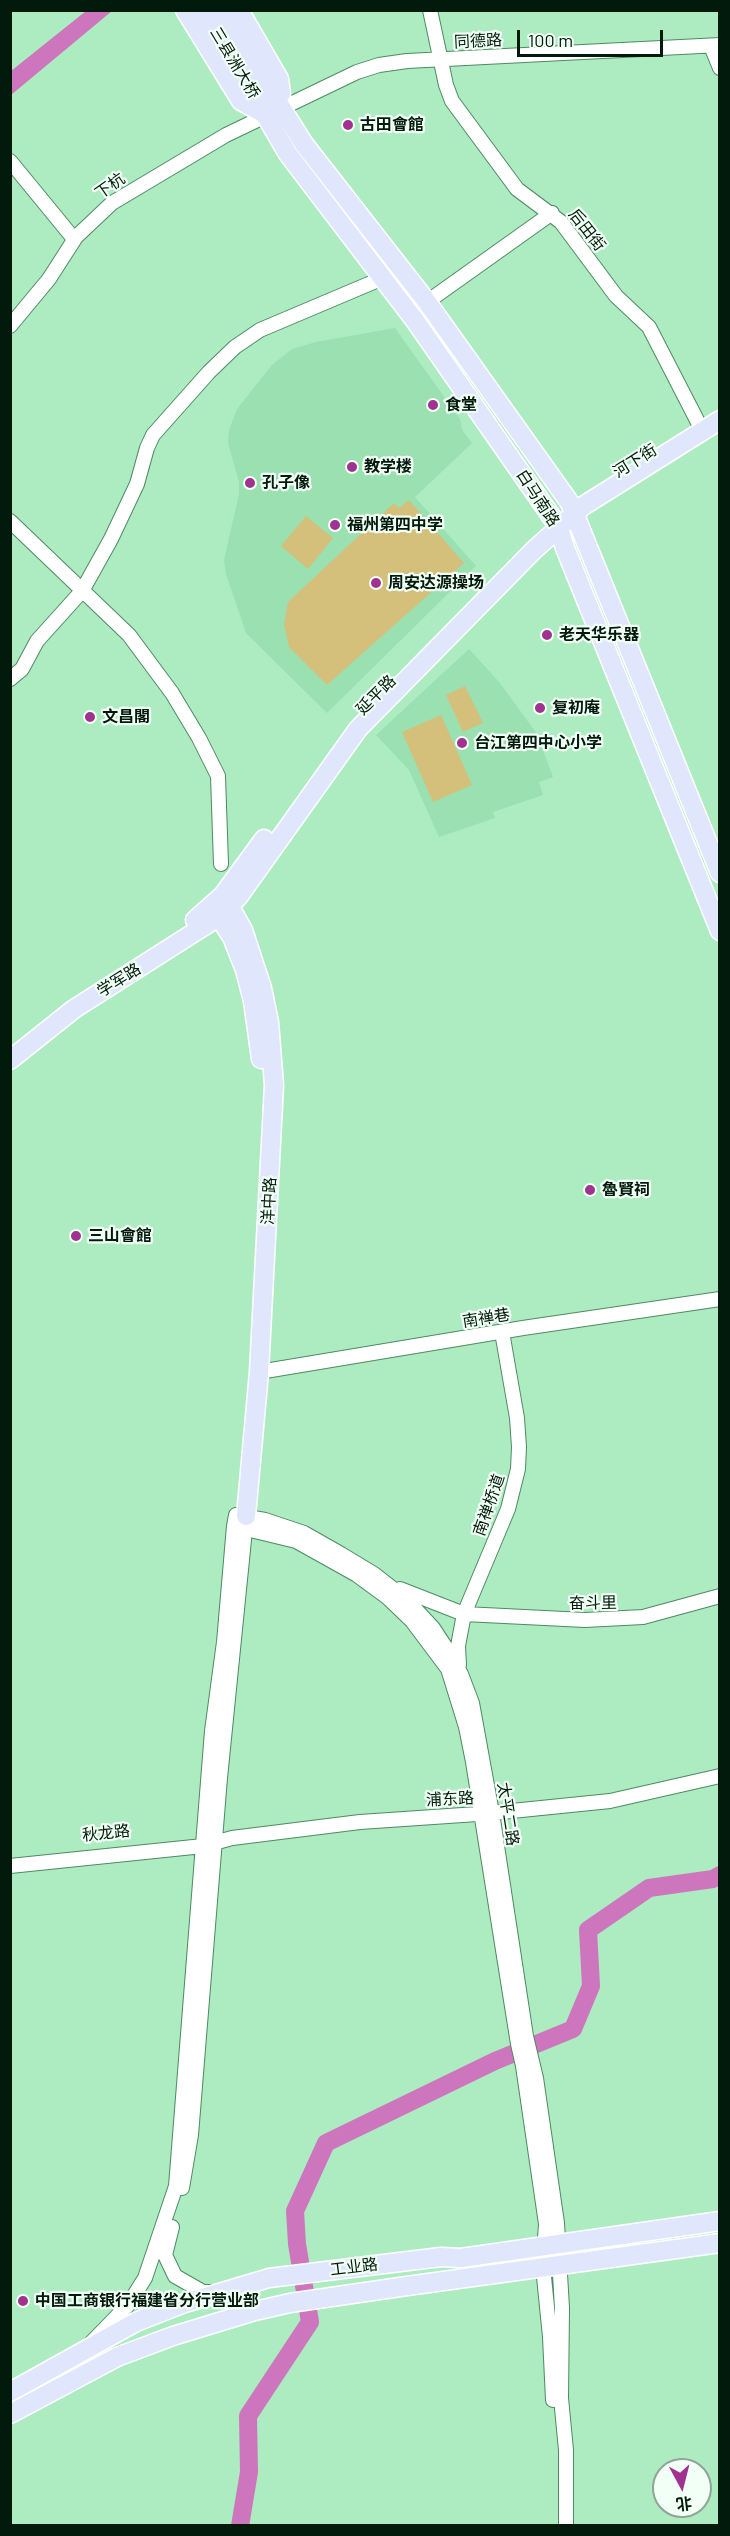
<!DOCTYPE html>
<html>
<head>
<meta charset="utf-8">
<style>
  body { margin:0 }
  #map { position:relative; width:730px; height:2536px; overflow:hidden; background:#acecc0; font-family:Barlow,"Noto Sans SC",sans-serif }
  canvas { display:block }
  .frame { position:absolute; inset:0; border:12px solid #021a0b; pointer-events:none }
  .north { position:absolute; left:652px; top:2458px; width:60px; height:60px; box-sizing:border-box; background:#f2fff6; border:2px solid #92a398; border-radius:50%; rotate:173deg; font-size:16px; font-weight:700; line-height:24px; text-align:center; color:#021a0b }
  .north::after { content:''; display:block; margin:auto; width:21px; height:27px; background:#a13291; clip-path:polygon(50% 0,100% 100%,50% 72%,0 100%) }
  .scale { position:absolute; left:517px; top:30px; width:146px; height:27px; box-sizing:border-box; border:3px solid #021a0b; border-top:0; padding-left:8px; font-size:18px; line-height:21px; white-space:nowrap; color:#021a0b; -webkit-text-stroke:4px #f2fff6; paint-order:stroke }
</style>
</head>
<body>
<div id="map">
<canvas width="730" height="2536"></canvas>
<div class="frame"></div>
<div class="north">北</div>
<div class="scale">100 m</div>
</div>
<script>
const ctx = document.querySelector('canvas').getContext('2d');
ctx.lineJoin = 'round';
function paint(path, color) { ctx.fillStyle = color; ctx.fill(path, 'evenodd'); }
const poly = rows => new Path2D(rows.map(r => 'M' + r).join(''));
function stroke(path, color, width, dash) { ctx.strokeStyle = color; ctx.lineWidth = width; ctx.lineCap = dash ? 'butt' : 'round'; ctx.setLineDash(dash || []); ctx.stroke(path); }
function drawText(font, color, halo, rows, align = 'center') {
  ctx.font = font + ' Barlow,"Noto Sans SC",sans-serif'; ctx.lineWidth = 4.5; ctx.setLineDash([]); ctx.textBaseline = 'middle'; ctx.strokeStyle = halo; ctx.fillStyle = color; for (const [text, x, y, turn = 0] of rows) {
    ctx.save(); ctx.translate(x, y); ctx.rotate((+turn || 0) * Math.PI / 180); ctx.textAlign = isNaN(turn) ? turn : align; if (halo) ctx.strokeText(text, 0, 0); ctx.fillText(text, 0, 0); ctx.restore();
  }
}
paint(poly([
  [395,328,460,419,462,430,472,443,415,497,476,566,327,713,246,633,226,574,224,560,239,494,239,482,228,443,229,430,237,409,272,365,292,349,316,342],
  [469,649,500,683,537,734,553,777,539,782,543,795,493,812,495,818,439,837,409,770,376,735]
]), '#9be0b1');
paint(poly([
  [409,500,464,563,327,685,289,647,284,624,288,602,394,503,399,508],
  [306,516,333,538,308,569,281,546],
  [465,686,483,723,463,732,446,695],
  [441,715,472,785,433,802,402,732]
]), '#d4c07a');
paint(poly([
  [86,11,112,11,11,95,11,71]
]), '#ce76bd');
stroke(poly([
  [240,2526,249,2472,248,2416,310,2322,297,2244,295,2211,326,2143,495,2061,573,2029,591,1986,588,1930,649,1888,713,1879,720,1875]
]), '#ce76bd', 18);
const minor = poly([
  [430,10,446,85,452,101,517,189,561,222,616,296,649,327,702,430],
  [711,46,720,68],
  [10,161,74,239],
  [427,302,552,213],
  [10,326,49,279,76,237,112,203,226,135,357,72,379,65,407,61,720,45],
  [10,521,129,635,172,693,199,738,218,776,221,864],
  [10,679,22,669,37,641,82,591,111,539,137,484,147,448,153,435,209,372,235,347,260,330,383,278],
  [259,1372,523,1328,720,1299],
  [234,1526,296,1541,357,1575,387,1597,412,1621,448,1669,466,1727,473,1762,518,2044,523,2066,546,2224,543,2267,550,2337,553,2400],
  [400,1589,464,1614,585,1620,643,1617,720,1596],
  [459,1665,458,1646,464,1614,508,1509,518,1469,519,1447,517,1418,502,1332],
  [10,1866,203,1846,232,1838,360,1822,492,1813,610,1801,720,1776],
  [182,2188,191,2135,220,1778,246,1520],
  [172,2227,165,2255,175,2276,203,2292,215,2292],
  [91,2343,128,2305,145,2278,176,2186,212,1731,224,1642,234,1526,236,1515,265,1520,304,1533,341,1554,374,1574,406,1599,433,1628,452,1657,461,1674,472,1703,492,1813,526,2036,536,2078,557,2223,562,2308,561,2398,566,2450,566,2526]
]);
const major = poly([
  [185,10,241,101,266,115],
  [204,10,288,154,416,322,558,526,565,548,720,931],
  [220,10,304,144,427,302,570,503,720,873],
  [239,10,279,79,281,94],
  [224,896,243,930,262,988,269,1022,274,1085,259,1372,246,1516],
  [213,908,232,937,245,970,253,1001,261,1059],
  [195,920,223,895,264,839],
  [10,1060,74,1009,220,916,239,896,358,729,534,550,583,506,720,420],
  [10,2392,136,2322,182,2304,269,2278,441,2257,461,2258,720,2221],
  [10,2414,117,2357,173,2336,255,2311,290,2303,407,2286,720,2243]
]);
stroke(minor, '#4e8a63', 16);
stroke(major, '#fff', 21);
stroke(minor, '#fff', 14);
stroke(major, '#e0e6fb', 18);
for (const [x, y, r, color] of [
  [348,125,6,"#a13291"],
  [433,405,6,"#a13291"],
  [352,467,6,"#a13291"],
  [250,483,6,"#a13291"],
  [335,525,6,"#a13291"],
  [376,583,6,"#a13291"],
  [547,635,6,"#a13291"],
  [540,708,6,"#a13291"],
  [90,717,6,"#a13291"],
  [462,743,6,"#a13291"],
  [590,1190,6,"#a13291"],
  [76,1236,6,"#a13291"],
  [23,2301,6,"#a13291"]
]) { const dot = new Path2D(); dot.arc(x, y, r, 0, 2 * Math.PI); ctx.fillStyle = color; ctx.fill(dot); stroke(dot, '#f2fff6', 2); }
drawText('16px', '#021a0b', '#f2fff6', [
  ["同德路",478,41,-3],
  ["三县洲大桥",235,63,59],
  ["下杭",110,186,-35],
  ["后田街",587,230,52],
  ["河下街",635,461,-32],
  ["白马南路",538,498,57],
  ["延平路",376,695,-45],
  ["学军路",119,980,-32],
  ["洋中路",269,1201,-87],
  ["南禅巷",486,1318,-9],
  ["南禅桥道",489,1505,-71],
  ["奋斗里",593,1603,-1],
  ["浦东路",450,1799,-3],
  ["太平二路",508,1814,81],
  ["秋龙路",106,1833,-6],
  ["工业路",354,2267,-7]
]);
drawText('bold 16px', '#021a0b', '#f2fff6', [
  ["古田會館",360,125],
  ["食堂",445,405],
  ["教学楼",364,467],
  ["孔子像",262,483],
  ["福州第四中学",347,525],
  ["周安达源操场",388,583],
  ["老天华乐器",559,635],
  ["复初庵",552,708],
  ["文昌閣",102,717],
  ["台江第四中心小学",474,743],
  ["魯賢祠",602,1190],
  ["三山會館",88,1236],
  ["中国工商银行福建省分行营业部",35,2301]
], 'left');
</script>
</body>
</html>
